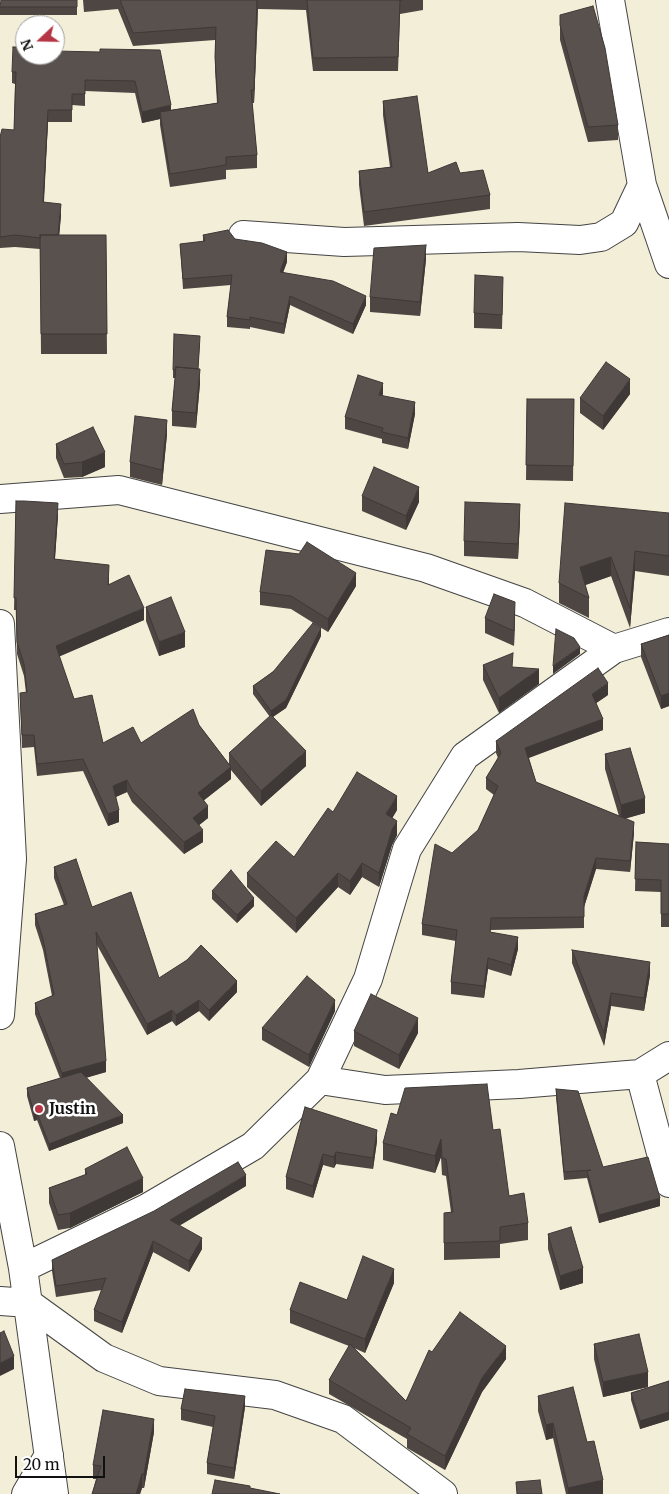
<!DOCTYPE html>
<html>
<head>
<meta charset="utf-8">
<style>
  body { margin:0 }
  #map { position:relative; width:669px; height:1494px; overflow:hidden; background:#fefcf6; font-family:Merriweather,serif }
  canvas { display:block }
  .north { position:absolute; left:15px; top:15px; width:50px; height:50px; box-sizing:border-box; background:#fff; border:1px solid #a0a0a0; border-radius:50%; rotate:249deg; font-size:14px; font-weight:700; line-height:20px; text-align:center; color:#111 }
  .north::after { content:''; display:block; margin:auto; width:18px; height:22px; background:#b53544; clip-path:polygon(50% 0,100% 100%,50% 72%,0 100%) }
  .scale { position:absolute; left:15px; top:1456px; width:90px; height:22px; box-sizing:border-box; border:2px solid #111; border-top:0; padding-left:6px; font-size:15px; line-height:18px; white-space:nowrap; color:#111; -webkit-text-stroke:4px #fff; paint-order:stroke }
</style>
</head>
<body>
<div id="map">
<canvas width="669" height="1494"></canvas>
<div class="north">N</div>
<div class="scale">20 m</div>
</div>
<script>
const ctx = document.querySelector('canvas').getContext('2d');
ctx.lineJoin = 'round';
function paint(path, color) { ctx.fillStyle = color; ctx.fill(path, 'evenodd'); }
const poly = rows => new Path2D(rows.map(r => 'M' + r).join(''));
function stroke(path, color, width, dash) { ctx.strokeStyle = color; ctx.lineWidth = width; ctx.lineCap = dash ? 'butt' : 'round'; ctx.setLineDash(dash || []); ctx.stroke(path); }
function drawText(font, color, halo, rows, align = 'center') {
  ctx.font = font + ' Merriweather,serif'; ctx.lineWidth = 5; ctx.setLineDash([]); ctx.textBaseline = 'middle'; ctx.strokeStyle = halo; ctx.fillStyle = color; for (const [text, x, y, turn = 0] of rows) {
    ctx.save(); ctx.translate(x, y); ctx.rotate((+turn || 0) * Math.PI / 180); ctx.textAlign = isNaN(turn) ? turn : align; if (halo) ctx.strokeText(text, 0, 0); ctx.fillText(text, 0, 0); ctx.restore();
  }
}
paint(poly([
  [0,0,669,0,669,1494,0,1494],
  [25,25,55,25,55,55,25,55]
]), '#f3eed7');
const street = poly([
  [610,0,642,185,669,264],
  [243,235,344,242,518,237,580,240,601,237,624,223,642,185],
  [0,499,119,490,426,568,525,603,614,649],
  [0,624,12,859,0,1015],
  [640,1074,669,1183],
  [320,1080,385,1090,519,1084,640,1074,669,1056],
  [0,1146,23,1268,54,1494],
  [23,1268,147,1208,253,1146,320,1080,368,979,407,849,465,756,614,649,669,632],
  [0,1301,28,1303,104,1358,159,1381,275,1395,343,1419,443,1494],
  [26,1494,49,1455]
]);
stroke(street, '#444', 30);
stroke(street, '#fff', 28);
paint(poly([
  [77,0,77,15,0,15,0,7],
  [83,0,423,0,423,10,400,14,398,71,313,71,306,10,258,9,254,103,252,103,257,155,257,168,226,170,226,179,170,187,160,125,160,119,142,123,135,93,85,91,85,106,72,105,72,122,48,122,44,202,61,215,59,235,106,235,107,354,41,354,40,249,15,247,0,248,0,137,14,130,15,84,12,83,12,72,25,55,100,52,171,110,217,103,215,70,215,40,133,46,118,9,84,12],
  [560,15,618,125,618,140,588,142,560,40],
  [383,101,428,173,460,173,490,195,490,209,364,226,359,185,359,171,390,167,383,115],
  [203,235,235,239,287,262,283,272,366,305,353,334,290,305,284,334,250,327,250,329,227,327,227,317,231,285,183,289,180,244,203,242],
  [426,259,420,316,370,312,370,297],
  [503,291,502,329,474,328,474,313],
  [200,343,198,369,200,383,196,428,172,426,172,411,175,378,173,378,173,370],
  [383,394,382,395,415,414,408,449,382,443,382,439,345,429,345,417],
  [630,394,603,430,580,413,580,398],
  [527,399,574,399,573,481,526,480],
  [167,434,162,485,130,477,130,462],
  [56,444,105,467,82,477,64,478,56,458],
  [362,496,419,502,406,530,362,511],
  [16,501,58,515,55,559,109,577,109,584,144,620,59,656,74,699,103,743,141,743,199,725,229,764,229,753,270,717,253,694,253,686,321,636,286,708,273,717,306,766,261,806,231,770,231,779,204,800,208,818,199,825,203,842,184,854,132,802,127,792,116,797,119,822,108,826,83,771,37,776,34,747,22,748,20,693,26,693,24,676,17,654,16,610,14,610],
  [669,513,669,576,635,571,630,628,611,576,585,585,589,598,589,618,559,603,559,583],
  [520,519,518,559,464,556,464,541],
  [356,586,328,632,291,609,260,605,260,592],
  [146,607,185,647,159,656,146,621],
  [515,616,514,646,485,633,485,618],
  [669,635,669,706,661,709,641,657,641,644],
  [483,665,513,667,539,684,499,713,483,680],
  [608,695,596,703,603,730,529,758,536,782,619,816,605,769,605,754,645,813,626,818,634,833,630,872,596,869,584,907,584,928,491,930,490,932,518,949,511,976,488,969,484,998,451,994,451,982,456,941,422,935,422,924,478,830,494,795,486,789,486,778,498,758,496,753,496,741],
  [397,810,392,818,397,835,392,845,379,887,362,877,350,895,338,887,296,933,247,887,247,873,294,857,333,812],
  [636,842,669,844,669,927,661,927,661,892,635,891],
  [54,867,159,978,237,992,209,1021,199,1011,176,1026,172,1021,147,1035,97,945,106,1072,86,1078,123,1123,49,1151,37,1120,34,1121,27,1096,27,1088,60,1078,35,1014,35,1003,52,996,43,950,35,925,35,914,64,905,54,878],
  [212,891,254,906,237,923,212,899],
  [572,950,650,975,644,1011,611,1006,604,1046,572,963],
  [335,1011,309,1067,262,1040,262,1028],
  [354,1031,418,1033,399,1069,354,1046],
  [556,1089,603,1167,660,1206,599,1223,587,1178,564,1180,556,1097],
  [305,1107,377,1141,373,1169,336,1164,334,1168,323,1165,313,1198,286,1189,286,1177],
  [397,1115,493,1130,509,1196,528,1223,528,1240,500,1244,500,1258,444,1260,444,1213,451,1212,446,1176,442,1175,441,1157,435,1173,383,1160,383,1143],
  [85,1169,143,1192,70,1228,58,1230,49,1203,49,1188,85,1175],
  [246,1186,179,1226,202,1249,189,1272,153,1252,122,1333,94,1321,94,1310,102,1290,56,1297,52,1271,52,1260],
  [548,1234,583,1283,560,1290,548,1249],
  [394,1283,365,1353,354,1348,406,1401,432,1352,506,1359,482,1392,445,1470,407,1448,407,1439,329,1394,329,1380,349,1346,290,1323,290,1310,347,1300],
  [594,1344,648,1387,603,1397,594,1359],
  [669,1381,669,1420,640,1429,631,1400,631,1393],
  [538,1396,587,1442,603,1494,566,1494,553,1438,546,1440,538,1411],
  [245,1407,234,1479,207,1474,207,1463,213,1427,181,1420,181,1409],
  [154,1432,144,1488,142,1488,140,1494,92,1494,96,1479,93,1479,93,1465]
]), '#4d4643');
paint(poly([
  [258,0,258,9,254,103,254,90],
  [171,105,171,117,160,112,160,119,142,123,142,112],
  [48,110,48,122,43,214,43,202],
  [61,204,61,215,58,251,58,239],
  [426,245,426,259,420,316,420,302],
  [287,252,287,262,280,281,280,272],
  [290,296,290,305,284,334,284,324],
  [366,296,366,305,353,334,353,324],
  [200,369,200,383,196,428,196,413],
  [630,379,630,394,603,430,603,416],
  [383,383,383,394,379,406,379,395],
  [415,402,415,414,408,449,408,438],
  [167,420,167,434,162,485,162,470],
  [105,452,105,467,82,477,82,462],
  [419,487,419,502,406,530,406,516],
  [58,503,58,515,54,571,54,559],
  [520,504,520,519,518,559,518,544],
  [635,551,635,571,630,628,630,608],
  [611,557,611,576,580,587,580,567],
  [356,573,356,586,328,632,328,619],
  [515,602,515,616,514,646,514,631],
  [144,608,144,620,56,658,56,646],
  [321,628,321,636,286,708,271,718,271,711],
  [185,632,185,647,159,656,159,642],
  [580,647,580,654,553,674,553,666],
  [539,669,539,684,499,713,499,698],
  [608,683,608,695,592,706,592,694],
  [669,693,669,706,661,709,661,696],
  [603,719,603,730,525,759,525,748],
  [306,751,306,766,261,806,261,791],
  [231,767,231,779,198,805,198,793],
  [127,780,127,792,113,798,113,786],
  [397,796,397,810,386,829,386,814],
  [645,798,645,813,621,820,621,805],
  [208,806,208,818,193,830,193,818],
  [119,810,119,822,108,826,108,814],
  [397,821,397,835,392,845,379,887,379,873,392,830],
  [634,822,634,833,630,872,630,861],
  [203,830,203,842,184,854,184,842],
  [596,858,596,869,584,907,584,896],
  [362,863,362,877,350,895,350,881],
  [338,873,338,887,296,933,296,918],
  [254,898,254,906,237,923,237,915],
  [518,937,518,949,511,976,511,965],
  [488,958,488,969,484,998,484,986],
  [650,962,650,975,644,1011,644,998],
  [237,981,237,992,209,1021,209,1010],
  [611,993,611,1006,604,1046,604,1033],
  [199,1000,199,1011,176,1026,176,1015],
  [335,1000,335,1011,309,1067,309,1055],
  [172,1010,172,1021,147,1035,147,1024],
  [418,1018,418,1033,399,1069,399,1055],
  [106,1061,106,1072,62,1084,62,1073],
  [34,1113,37,1113,37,1120,34,1121],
  [123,1115,123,1123,49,1151,49,1144],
  [377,1130,377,1141,373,1169,373,1158],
  [441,1139,441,1157,435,1173,435,1156],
  [336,1152,336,1164,334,1168,334,1157],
  [323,1154,323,1165,313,1198,313,1186],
  [246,1175,246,1186,170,1231,170,1220],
  [143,1178,143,1192,70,1228,70,1213],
  [660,1198,660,1206,599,1223,599,1215],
  [202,1238,202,1249,189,1272,189,1261],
  [153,1241,153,1252,122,1333,122,1322],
  [583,1268,583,1283,560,1290,560,1276],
  [394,1269,394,1283,365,1353,365,1339],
  [506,1346,506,1359,482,1392,445,1470,445,1456,482,1378],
  [14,1356,14,1369,0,1376,0,1363],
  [648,1372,648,1387,603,1397,603,1382],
  [245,1396,245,1407,234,1479,234,1468],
  [669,1412,669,1420,640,1429,640,1421],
  [154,1419,154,1432,144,1488,144,1474],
  [553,1423,553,1438,546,1440,546,1425],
  [142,1474,142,1488,140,1494,136,1494],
  [603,1480,603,1494,568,1494,568,1488]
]), '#3e3937');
const building = poly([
  [1,0,77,0,77,7,0,7,1,0],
  [120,0,257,0,254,90,251,90,257,155,226,157,226,165,170,174,160,112,218,103,215,57,216,27,133,33,120,0],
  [307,0,402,0,400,0,398,57,313,58,307,0],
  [593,6,605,48,618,125,588,127,560,25,560,15,593,6],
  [13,47,25,47,25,55,55,55,55,51,100,52,100,49,160,50,171,105,142,112,135,81,85,80,85,94,72,94,72,110,48,110,43,202,61,204,58,235,40,235,41,238,15,235,0,237,0,137,2,129,14,130,16,72,12,72,13,47],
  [417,96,428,173,456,162,460,173,483,170,490,195,364,212,359,171,392,167,383,101,417,96],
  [228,230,235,239,262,243,287,252,280,272,333,281,366,296,353,324,290,296,284,324,250,317,250,320,227,317,232,275,183,279,180,244,205,241,203,235,228,230],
  [40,235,106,235,107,334,41,334,40,235],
  [426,245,420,302,370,297,374,248,426,245],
  [475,275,503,277,502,315,474,313,475,275],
  [174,334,200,336,198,369,176,367,175,370,173,370,174,334],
  [606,362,630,379,603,416,580,398,606,362],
  [176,367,200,369,196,413,172,411,176,367],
  [358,375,383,383,379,395,415,402,408,438,382,432,383,428,345,417,358,375],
  [527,399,574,399,573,466,526,465,527,399],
  [135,416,167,420,162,470,130,462,135,416],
  [93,427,105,452,82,462,64,464,56,444,93,427],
  [374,467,419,487,406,516,362,496,374,467],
  [16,501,24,501,58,503,54,559,109,565,108,585,129,575,144,608,56,646,74,699,92,695,103,743,133,727,141,743,193,709,199,725,231,767,198,793,208,806,193,818,203,830,184,842,132,790,127,780,113,786,119,810,108,814,83,759,37,764,34,735,22,735,20,693,27,692,24,664,17,642,16,598,14,598,16,501],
  [465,502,520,504,518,544,464,541,465,502],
  [565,503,669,513,669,556,635,551,630,608,611,557,580,567,589,598,559,583,565,503],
  [307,542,356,573,328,619,291,596,260,592,266,550,299,554,307,542],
  [494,594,515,602,514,631,485,618,494,594],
  [171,597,185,632,159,642,146,607,171,597],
  [313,623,321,628,286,700,271,711,253,686,273,672,313,623],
  [556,629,574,638,580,647,553,666,556,629],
  [669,635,669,693,661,696,641,644,669,635],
  [513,653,512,667,539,669,499,698,483,665,513,653],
  [598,668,608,683,592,694,603,719,525,748,536,782,634,822,630,861,596,858,584,896,584,917,491,918,490,932,518,937,511,965,488,958,484,986,451,982,457,930,422,924,435,844,452,853,478,830,498,786,486,778,501,753,496,741,598,668],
  [271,715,306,751,261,791,229,753,271,715],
  [630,748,645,798,621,805,605,754,630,748],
  [357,772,397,796,386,814,397,821,392,830,379,873,362,863,350,881,338,873,296,918,247,873,276,841,294,857,328,808,333,812,357,772],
  [636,842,669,844,669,914,661,914,661,880,635,879,636,842],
  [76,859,92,907,131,892,159,978,187,960,201,945,237,981,209,1010,199,1000,176,1015,172,1010,147,1024,96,932,106,1061,62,1073,35,1003,54,995,43,939,35,914,67,904,54,867,76,859],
  [231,870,254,898,237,915,212,891,231,870],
  [572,950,650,962,644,998,611,993,604,1033,572,950],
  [307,976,335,1000,309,1055,262,1028,307,976],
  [371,994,418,1018,399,1055,354,1031,371,994],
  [81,1072,123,1115,49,1144,37,1113,34,1113,27,1088,81,1072],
  [487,1084,493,1130,500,1129,509,1196,524,1193,528,1223,500,1227,500,1241,444,1243,444,1213,453,1212,446,1159,442,1158,441,1139,435,1156,383,1143,391,1113,397,1115,405,1088,487,1084],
  [556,1089,578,1091,603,1167,648,1157,660,1198,599,1215,587,1171,591,1170,564,1172,556,1089],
  [305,1107,377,1130,373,1158,336,1152,334,1157,323,1154,313,1186,286,1177,305,1107],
  [127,1147,143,1178,70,1213,58,1215,49,1188,87,1174,85,1169,127,1147],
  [238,1162,246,1175,170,1220,202,1238,189,1261,153,1241,122,1322,94,1310,106,1278,56,1286,52,1260,154,1211,238,1162],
  [571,1227,583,1268,560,1276,548,1234,571,1227],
  [363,1256,394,1269,365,1339,290,1310,300,1282,347,1300,363,1256],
  [460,1312,506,1346,482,1378,445,1456,407,1434,411,1428,329,1380,350,1344,406,1401,429,1350,432,1352,460,1312],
  [4,1331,14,1356,0,1363,0,1333,4,1331],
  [639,1334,648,1372,603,1382,594,1344,639,1334],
  [669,1381,669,1412,640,1421,631,1393,669,1381],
  [573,1387,587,1442,594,1441,603,1480,568,1488,553,1423,546,1425,538,1396,573,1387],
  [185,1389,245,1396,234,1468,207,1463,215,1416,181,1409,185,1389],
  [103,1410,154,1419,144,1474,142,1474,136,1494,92,1494,101,1466,93,1465,103,1410],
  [215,1480,250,1486,250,1488,280,1494,212,1494,215,1480],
  [540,1480,542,1494,517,1494,516,1482,540,1480]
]);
paint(building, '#59514e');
stroke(building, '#3e3937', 1);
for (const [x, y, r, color] of [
  [39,1109,5,"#b53544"]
]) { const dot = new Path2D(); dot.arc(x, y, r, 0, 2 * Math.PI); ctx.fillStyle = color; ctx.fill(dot); stroke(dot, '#fff', 2); }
drawText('bold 16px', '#111', '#fff', [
  ["Justin",49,1109]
], 'left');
</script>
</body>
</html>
